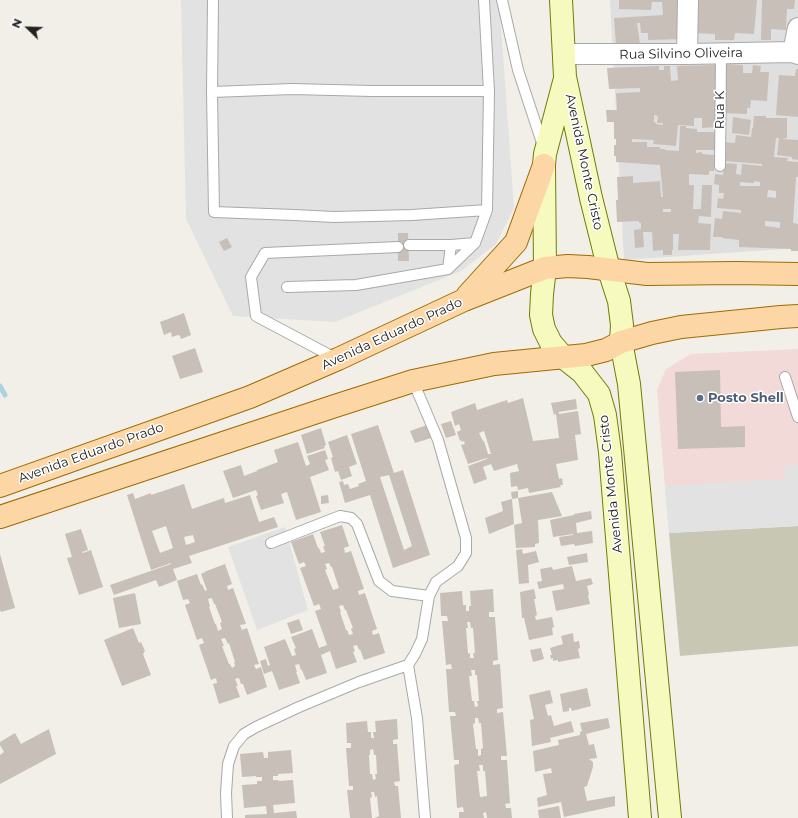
<!DOCTYPE html>
<html>
<head>
<meta charset="utf-8">
<style>
  body { margin:0 }
  #map { position:relative; width:798px; height:818px; overflow:hidden; background:#f2efe9; font-family:Montserrat,sans-serif }
  canvas { display:block }
  .north { position:absolute; left:8px; top:8px; width:40px; height:40px; -webkit-text-stroke:3px #fff; paint-order:stroke; rotate:293deg; font-size:11px; font-weight:700; line-height:16px; text-align:center; color:#222 }
  .north::after { content:''; display:block; margin:auto; width:14px; height:18px; background:#222; clip-path:polygon(50% 0,100% 100%,50% 72%,0 100%) }
</style>
</head>
<body>
<div id="map">
<canvas width="798" height="818"></canvas>
<div class="north">N</div>
</div>
<script>
const ctx = document.querySelector('canvas').getContext('2d');
ctx.lineJoin = 'round';
function paint(path, color) { ctx.fillStyle = color; ctx.fill(path, 'evenodd'); }
const poly = rows => new Path2D(rows.map(r => 'M' + r).join(''));
function stroke(path, color, width, dash) { ctx.strokeStyle = color; ctx.lineWidth = width; ctx.lineCap = dash ? 'butt' : 'round'; ctx.setLineDash(dash || []); ctx.stroke(path); }
function drawText(font, color, halo, rows, align = 'center') {
  ctx.font = font + ' Montserrat,sans-serif'; ctx.lineWidth = 3; ctx.setLineDash([]); ctx.textBaseline = 'middle'; ctx.strokeStyle = halo; ctx.fillStyle = color; for (const [text, x, y, turn = 0] of rows) {
    ctx.save(); ctx.translate(x, y); ctx.rotate((+turn || 0) * Math.PI / 180); ctx.textAlign = isNaN(turn) ? turn : align; if (halo) ctx.strokeText(text, 0, 0); ctx.fillText(text, 0, 0); ctx.restore();
  }
}
paint(poly([
  [610,0,798,0,798,248,624,260]
]), '#e0dfdf');
paint(poly([
  [798,349,798,504,667,512,657,390,666,369,691,354]
]), '#f2dad9');
paint(poly([
  [798,526,798,646,680,656,669,533]
]), '#c7c7b4');
paint(poly([
  [181,0,499,0,514,208,496,244,461,271,335,322,233,316,186,219],
  [798,465,798,526,669,533,665,486,785,479,784,466],
  [285,527,308,610,257,630,228,547]
]), '#e2e2e2');
stroke(poly([
  [0,386,5,395]
]), '#aad3df', 5);
paint(poly([
  [619,0,678,0,678,15,682,39,648,40,648,33,641,33,640,23,637,23,640,44,616,45,614,18,663,15,662,2,652,2,651,10,619,9],
  [692,0,757,0,754,34,735,33,734,40,715,40,715,34,693,33],
  [762,0,795,0,794,9,787,9,786,30,771,29,771,40,761,40],
  [723,64,743,65,743,73,752,73,753,65,761,66,760,72,769,72,767,101,751,100,750,108,747,108,747,114,722,113],
  [717,65,717,81,715,80,715,111,717,111,718,127,702,128,702,118,694,118,694,126,678,125,676,146,653,144,654,140,632,139,632,142,647,142,647,147,660,147,660,149,665,149,665,150,679,151,680,126,686,126,686,128,697,129,697,132,718,132,718,150,696,150,696,153,702,152,702,154,715,155,714,171,709,171,709,175,689,174,689,185,694,185,693,209,701,209,702,185,712,185,711,217,699,216,698,223,711,224,710,250,678,250,679,234,673,234,673,250,672,250,672,255,663,255,663,250,653,251,652,232,643,232,644,247,635,248,634,230,641,229,641,223,639,223,639,221,617,222,616,200,618,200,617,177,633,176,633,183,660,181,661,197,663,197,660,165,616,162,616,156,614,156,614,145,616,145,616,139,614,139,614,122,607,122,606,110,617,110,616,94,618,93,640,92,640,88,609,89,607,68,659,66,659,70,664,70,664,66,670,66,671,81,678,80,677,66],
  [654,115,658,116,657,123,663,123,663,125,656,124,656,123,654,122],
  [663,209,671,209,671,212,663,212],
  [796,69,798,69,798,117,776,115,779,75,795,76],
  [754,116,766,116,766,118,787,118,787,138,781,139,798,140,798,160,792,159,792,157,777,155,779,138,776,138,774,157,788,158,787,161,798,162,798,177,796,177,793,223,798,224,798,251,791,251,791,249,739,247,739,240,722,238,722,237,713,237,715,218,722,219,723,211,741,213,741,210,717,208,718,198,723,199,724,193,719,193,719,185,714,184,715,174,723,175,724,163,737,164,736,174,741,175,742,164,762,166,762,164,724,161,723,142,735,143,736,135,751,137,752,128,753,128],
  [754,181,760,182,760,186,740,186,740,182,754,183],
  [768,190,776,191,776,198,767,197],
  [765,221,780,222,780,228,765,226],
  [733,117,751,120,749,135,732,133],
  [398,233,408,233,409,261,398,261],
  [227,238,232,247,224,251,219,242],
  [184,313,191,335,181,339,180,336,178,335,172,337,171,332,164,335,160,322],
  [195,348,203,372,180,379,172,356],
  [720,370,721,427,745,426,745,447,678,449,675,372],
  [523,398,533,441,559,438,556,414,554,415,551,403,576,399,577,409,559,412,559,414,578,411,581,434,575,435,578,460,556,464,559,479,562,478,563,485,560,485,561,487,529,493,528,488,518,490,517,486,511,487,510,473,519,471,517,464,494,471,491,464,483,467,487,479,474,484,468,466,487,459,487,458,468,464,461,445,465,444,464,441,462,442,461,440,460,441,457,432,461,430,459,424,455,426,451,412,475,403,477,410,507,400,508,403],
  [484,431,491,454,488,454,484,441,483,441,479,433],
  [451,421,456,435,446,438,441,424],
  [378,425,394,473,403,470,430,555,393,568,370,495,345,503,339,482,343,481,344,485,348,484,350,489,359,486,358,484,366,481,351,434],
  [389,475,412,546,404,550,380,477],
  [427,425,431,438,415,443,410,431],
  [321,428,326,445,324,446,325,448,307,454,301,435],
  [347,435,357,464,349,467,352,476,341,480,338,471,335,472,331,458,333,457,328,442],
  [298,442,306,466,310,464,307,456,325,450,328,459,325,460,329,470,310,477,321,512,296,520,287,492,281,494,284,503,261,510,256,496,258,495,256,490,233,498,223,471,241,465,244,476,257,471,257,470,278,462,274,450],
  [184,484,192,509,224,498,225,503,250,495,259,522,274,517,278,527,189,556,192,563,173,569,177,580,159,587,156,580,114,595,110,585,171,564,171,563,151,570,127,495,133,493,135,499,151,493,151,495],
  [166,526,173,548,160,553,152,531],
  [193,535,195,542,186,545,184,537],
  [518,491,518,498,552,492,562,516,538,520,539,543,535,544,535,547,516,548,514,525,522,523,518,498,512,499,511,492],
  [328,495,329,503,321,504,321,496],
  [512,499,514,524,489,534,485,518,503,511,501,502],
  [591,511,592,519,576,523,577,533,592,531,593,543,575,546,574,544,561,546,559,537,573,535,573,534,553,537,550,520,574,515,574,514],
  [342,525,349,546,344,548,345,553,351,551,364,589,358,591,359,595,365,593,377,629,372,631,373,635,379,633,385,653,364,660,360,649,359,650,357,645,353,646,355,651,353,652,357,662,336,669,330,651,321,655,327,673,306,680,302,670,301,670,299,664,295,665,297,672,296,672,300,683,279,690,272,671,264,674,260,661,266,659,268,666,270,665,264,647,285,639,292,656,296,655,294,649,296,648,291,637,312,629,319,648,327,645,315,611,321,609,319,604,314,606,300,568,306,566,304,562,299,564,291,542,313,534,318,548,319,548,321,553,325,552,323,546,325,546,320,532],
  [329,563,331,567,332,567,339,588,333,590,325,570,327,569,325,564],
  [343,605,345,610,346,610,353,628,351,629,353,634,349,635,347,630,346,630,340,612,341,612,339,606],
  [81,529,88,550,82,552,83,553,91,550,103,587,79,595,67,558,72,557,65,534],
  [522,549,523,554,536,551,539,562,528,565,529,583,519,584,516,550],
  [587,553,588,562,569,565,567,557],
  [0,554,15,608,1,612,0,610],
  [225,564,232,584,227,586,228,590,233,588,246,624,240,625,242,630,247,628,259,664,254,665,256,669,261,667,267,687,247,695,243,684,241,684,239,678,235,679,238,686,236,686,240,697,219,704,213,684,217,683,216,678,211,680,199,645,204,643,202,638,197,640,185,605,190,603,188,599,183,600,177,581,197,574,201,585,202,584,205,591,207,590,201,574,205,572,204,572],
  [212,598,214,604,215,604,222,622,220,623,222,629,218,631,216,624,215,624,209,607,210,606,208,599],
  [225,638,228,644,229,643,235,662,234,662,235,666,232,668,230,664,229,664,222,646,224,646,221,639],
  [572,566,576,581,591,578,593,584,587,586,589,594,588,596,590,604,556,611,552,591,564,589,563,584,539,589,537,582,542,581,540,569,552,567,553,570],
  [493,589,494,612,489,612,489,617,495,617,498,660,493,661,493,665,500,664,503,708,497,709,497,713,503,712,507,756,501,756,501,760,507,760,510,803,505,804,506,808,511,808,512,818,487,818,486,812,483,813,484,818,459,818,459,812,464,812,463,807,457,808,454,765,459,764,459,760,454,760,450,716,456,716,455,712,449,712,446,669,452,669,451,664,446,665,442,621,448,621,447,616,441,616,440,593,462,591,463,605,466,605,466,611,469,611,469,606,471,606,470,591],
  [467,622,470,622,471,628,473,628,475,653,473,653,474,658,470,658,470,653,468,654,466,628,468,628],
  [471,670,475,670,475,675,477,675,479,701,477,701,478,706,475,707,474,701,472,701,469,676,472,676],
  [475,718,478,718,479,723,481,723,483,748,481,749,481,755,478,756,478,749,476,749,473,724,475,723],
  [479,765,483,765,483,771,485,771,487,796,480,797,477,771,480,771],
  [534,589,536,599,534,599,537,615,535,616,536,620,552,617,554,627,552,628,553,635,529,640,524,618,522,618,520,592],
  [135,593,141,624,119,628,113,598],
  [299,619,303,630,291,634,287,623],
  [133,628,139,643,141,642,145,651,144,652,144,653,143,654,151,675,122,686,104,640],
  [573,633,574,642,579,641,580,648,578,649,580,658,558,662,558,660,553,661,553,658,551,659,550,655,552,655,550,648,563,644,561,636],
  [541,648,544,659,533,662,530,650],
  [587,688,591,706,572,711,571,708,569,708,569,711,563,712,560,694],
  [550,690,553,703,545,705,548,716,551,715,554,726,571,721,574,732,550,738,551,742,532,746,530,720,534,719,529,695],
  [608,718,610,728,586,734,589,745,594,744,597,758,589,759,593,762,593,767,587,786,584,787,587,801,615,796,615,806,564,817,561,802,538,807,537,798,547,795,543,774,552,773,551,768,535,772,533,751,559,745,558,740,580,735,580,732,582,731,580,723],
  [397,719,398,739,393,740,393,744,397,744,400,781,394,782,395,786,398,786,401,818,375,818,379,816,377,796,375,797,374,792,371,792,372,797,370,798,372,818,350,818,347,790,353,790,353,786,349,786,346,748,351,748,351,743,347,743,346,723,367,721,368,732,371,732,371,738,374,738,373,732,376,732,375,721],
  [373,749,374,755,376,755,377,774,375,774,376,779,373,780,372,774,370,774,369,755,370,755,370,750],
  [49,729,56,754,0,784,0,755,4,752,0,745,0,742,15,733,21,744],
  [291,750,293,773,278,774,278,776,273,776,273,780,278,780,279,781,293,780,295,803,273,805,274,813,296,811,297,818,245,818,245,815,267,814,266,806,244,808,242,785,257,784,257,781,262,781,262,777,256,777,256,776,242,777,240,754,263,752,264,758,268,758,268,752],
  [559,806,561,818,539,818,538,810]
]), '#c7bfb8');
const service = poly([
  [213,0,212,92,214,212,294,215,334,217,412,215,487,210],
  [502,0,518,70,543,146],
  [212,92,292,89,372,91,489,91],
  [720,166,721,54],
  [409,245,451,245,475,243,487,210,489,91,484,0],
  [448,269,451,245],
  [287,287,356,285,448,269,475,243],
  [337,359,256,316,251,277,265,253,398,247],
  [785,377,798,417],
  [271,543,340,516,351,518,357,524,379,581,392,591,429,596],
  [408,665,417,718,425,818],
  [227,818,226,793,228,764,234,746,244,734,256,727,299,707,359,682,408,665,415,654,422,639,429,596,436,582,458,566,466,553,466,538,438,440,413,381]
]);
const minor = poly([
  [793,52,798,28],
  [565,54,687,54,793,52,798,54],
  [687,54,688,0]
]);
const secondary = poly([
  [561,0,565,77,591,198,609,270,619,301,622,325,621,342,629,384,670,818],
  [564,82,545,154,544,165,545,268,542,294,541,315,544,329,551,343,563,357,582,372,599,394,605,415,610,452,640,818]
]);
const primary = poly([
  [467,296,516,242,544,165],
  [0,486,250,397,338,359,464,300,545,268,568,266,588,267,647,274,736,273,798,274],
  [0,517,335,406,413,381,494,364,586,355,606,350,621,342,652,333,681,327,781,317,798,316]
]);
stroke(service, '#a9a9a9', 12);
stroke(minor, '#a9a9a9', 22);
stroke(secondary, '#707d05', 24);
stroke(primary, '#a06b00', 24);
stroke(service, '#fff', 10);
stroke(minor, '#fff', 20);
stroke(secondary, '#f7fabf', 22);
stroke(primary, '#fcd6a4', 22);
for (const [x, y, r, color] of [
  [700,398,4,"#5c6f8a"]
]) { const dot = new Path2D(); dot.arc(x, y, r, 0, 2 * Math.PI); ctx.fillStyle = color; ctx.fill(dot); stroke(dot, '#fff', 1.5); }
drawText('13px', '#222', '#fff', [
  ["Rua Silvino Oliveira",681,54,-1],
  ["Rua K",720,110,-90],
  ["Avenida Monte Cristo",584,162,78],
  ["Avenida Eduardo Prado",392,334,-25],
  ["Avenida Eduardo Prado",91,453,-20],
  ["Avenida Monte Cristo",611,484,-96]
]);
drawText('bold 13px', '#4e5e75', '#fff', [
  ["Posto Shell",708,398]
], 'left');
</script>
</body>
</html>
